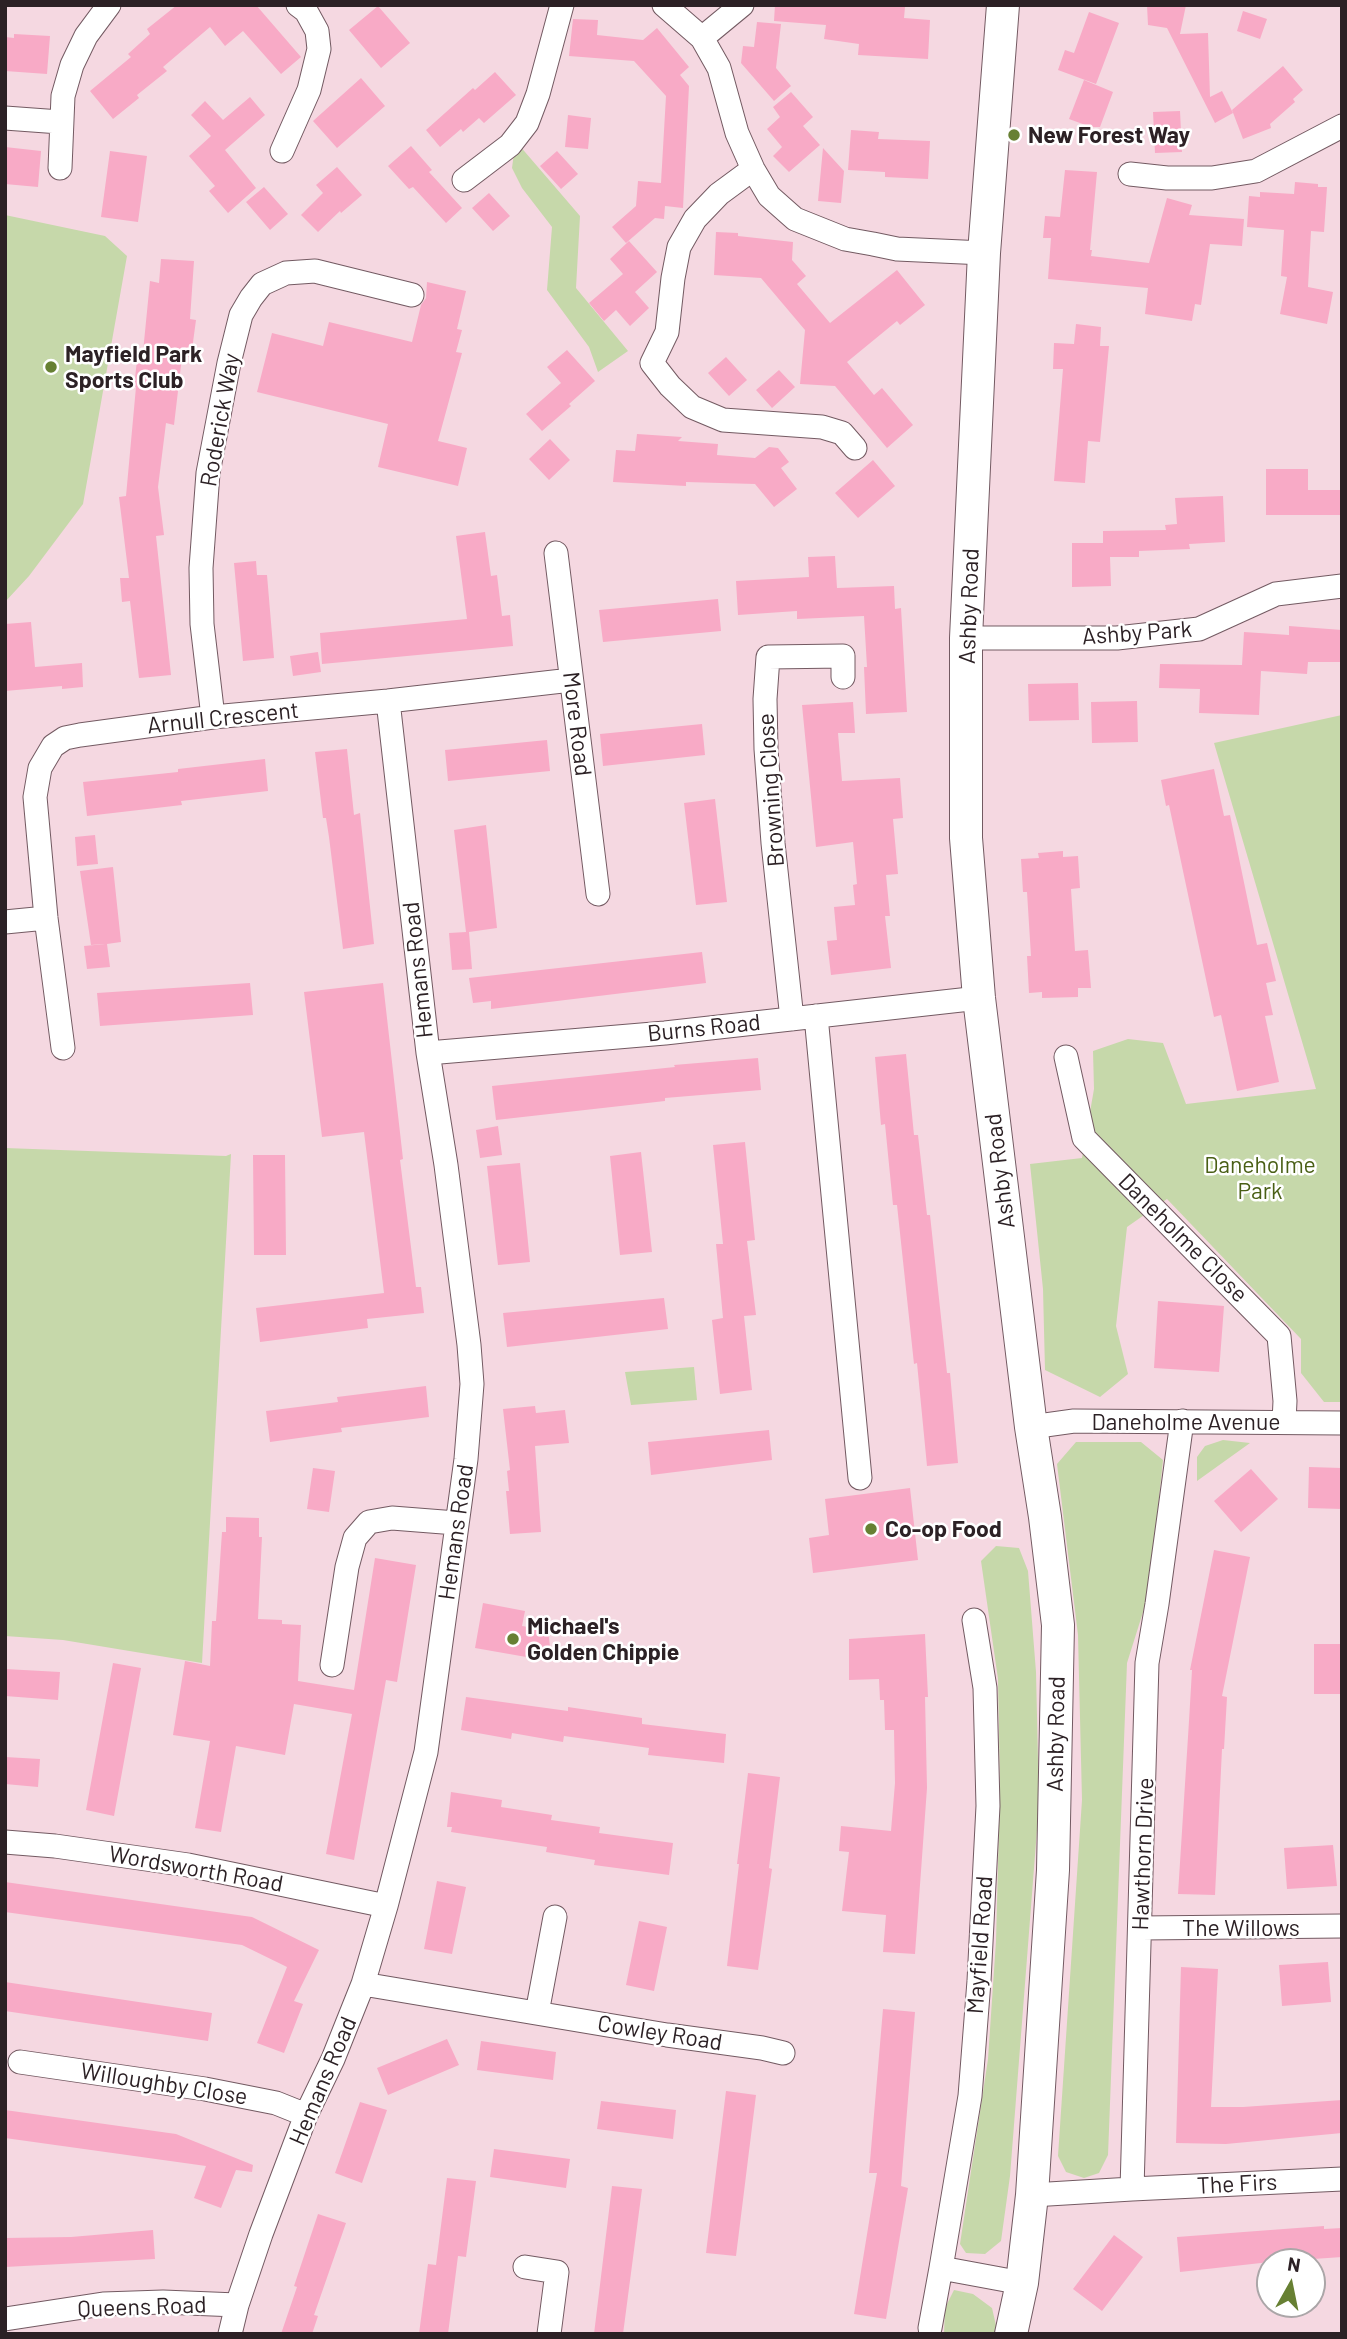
<!DOCTYPE html>
<html>
<head>
<meta charset="utf-8">
<style>
  body { margin:0 }
  #map { position:relative; width:1347px; height:2339px; overflow:hidden; background:#f5d8e1; font-family:Barlow,sans-serif }
  canvas { display:block }
  .frame { position:absolute; inset:0; border:7px solid #2c2125; pointer-events:none }
  .north { position:absolute; left:1256px; top:2248px; width:70px; height:70px; box-sizing:border-box; background:#fff; border:2px solid #aba6a8; border-radius:50%; rotate:9deg; font-size:19px; font-weight:700; line-height:28px; text-align:center; color:#2c2125 }
  .north::after { content:''; display:block; margin:auto; width:24px; height:32px; background:#678033; clip-path:polygon(50% 0,100% 100%,50% 72%,0 100%) }
</style>
</head>
<body>
<div id="map">
<canvas width="1347" height="2339"></canvas>
<div class="frame"></div>
<div class="north">N</div>
</div>
<script>
const ctx = document.querySelector('canvas').getContext('2d');
ctx.lineJoin = 'round';
function paint(path, color) { ctx.fillStyle = color; ctx.fill(path, 'evenodd'); }
const poly = rows => new Path2D(rows.map(r => 'M' + r).join(''));
function stroke(path, color, width, dash) { ctx.strokeStyle = color; ctx.lineWidth = width; ctx.lineCap = dash ? 'butt' : 'round'; ctx.setLineDash(dash || []); ctx.stroke(path); }
function drawText(font, color, halo, rows, align = 'center') {
  ctx.font = font + ' Barlow,sans-serif'; ctx.lineWidth = 5; ctx.setLineDash([]); ctx.textBaseline = 'middle'; ctx.strokeStyle = halo; ctx.fillStyle = color; for (const [text, x, y, turn = 0] of rows) {
    ctx.save(); ctx.translate(x, y); ctx.rotate((+turn || 0) * Math.PI / 180); ctx.textAlign = isNaN(turn) ? turn : align; if (halo) ctx.strokeText(text, 0, 0); ctx.fillText(text, 0, 0); ctx.restore();
  }
}
paint(poly([
  [519,145,580,216,576,288,628,351,598,372,589,347,547,290,552,227,522,188,512,168,514,153],
  [5,215,105,236,127,256,83,504,29,576,5,602],
  [1342,715,1342,1402,1324,1402,1301,1373,1301,1339,1167,1199,1127,1227,1116,1326,1128,1374,1100,1397,1045,1370,1043,1289,1030,1164,1082,1158,1094,1089,1093,1051,1128,1039,1163,1043,1186,1104,1316,1089,1214,743],
  [5,1148,226,1156,231,1154,202,1663,63,1640,5,1636],
  [694,1367,697,1400,631,1405,625,1372],
  [1223,1440,1250,1443,1197,1481,1197,1457,1205,1446],
  [1076,1442,1141,1442,1163,1460,1149,1593,1127,1663,1108,2155,1099,2173,1084,2178,1066,2172,1058,2156,1082,1800,1078,1635,1057,1464],
  [996,1546,1019,1548,1028,1571,1036,1672,1039,1804,1010,2176,1001,2241,985,2254,966,2253,960,2244,988,2059,996,1941,1000,1787,998,1679,981,1561],
  [954,2290,973,2294,992,2308,998,2334,944,2334,945,2308]
]), '#c6d8aa');
paint(poly([
  [177,5,256,5,301,57,281,74,243,31,225,46,210,27,163,67,167,71,137,95,139,98,113,119,90,91,131,57,128,54,150,34,147,29],
  [775,5,905,7,904,18,930,20,928,59,858,55,859,44,824,39,826,25,774,21],
  [1147,5,1186,5,1180,34,1208,33,1210,97,1222,91,1233,113,1215,123,1167,28,1148,25],
  [378,6,410,43,381,68,349,30],
  [1243,11,1267,19,1260,39,1237,31],
  [1089,12,1119,23,1096,84,1058,70,1065,50,1074,53],
  [573,19,598,20,597,35,643,40,657,28,689,67,680,75,689,86,683,208,665,206,664,219,655,218,626,243,612,227,636,206,638,181,661,183,666,96,634,61,569,56],
  [757,22,781,24,776,68,791,86,774,101,741,63,743,46,754,47],
  [14,34,50,36,47,74,5,71,5,37,14,38],
  [1283,66,1303,90,1293,99,1295,102,1270,124,1271,128,1243,139,1232,110],
  [495,72,516,95,484,123,479,118,463,132,461,129,440,147,426,130,473,88,475,90],
  [361,78,385,106,337,148,313,121],
  [1084,80,1113,92,1100,127,1091,127,1069,119],
  [791,92,813,117,803,126,820,145,789,172,773,156,782,147,767,129,780,117,773,107],
  [250,97,265,115,225,150,256,188,228,213,209,191,215,186,189,156,211,136,191,115,205,101,223,120],
  [1180,111,1182,152,1155,153,1153,112],
  [568,115,591,118,588,149,565,147],
  [851,130,879,132,878,139,930,141,928,179,885,177,885,172,848,170],
  [411,146,432,170,429,172,462,208,446,223,413,187,409,189,388,166],
  [5,147,41,151,38,187,5,184],
  [823,148,844,171,841,203,818,201],
  [110,151,147,156,138,222,101,217],
  [557,151,578,174,561,189,540,166],
  [337,167,362,195,341,213,340,211,318,232,301,215,323,193,316,185],
  [1065,170,1097,172,1090,250,1092,250,1091,256,1149,263,1167,198,1192,205,1189,215,1244,219,1242,246,1210,244,1201,305,1195,304,1192,321,1145,314,1148,288,1048,279,1051,238,1043,238,1045,216,1060,217],
  [1295,182,1318,184,1318,187,1327,187,1324,232,1311,231,1308,287,1333,292,1327,324,1280,314,1287,277,1281,276,1284,230,1247,227,1249,196,1260,197,1260,192,1294,194],
  [264,187,288,214,270,230,246,202],
  [489,193,510,216,493,231,472,208],
  [716,232,738,233,738,236,793,242,792,260,806,276,797,284,830,323,897,270,925,305,900,325,897,321,847,362,874,395,882,388,913,425,887,448,835,386,800,384,805,330,761,278,714,275],
  [629,241,657,272,635,292,649,308,630,326,616,310,604,321,589,303,623,274,610,259],
  [161,259,194,261,190,319,196,320,191,357,182,357,174,425,166,423,158,487,164,535,156,536,171,675,139,678,130,601,122,602,120,578,129,578,119,497,126,496,136,387,134,387,138,351,143,352,150,281,159,283],
  [427,282,466,291,457,329,462,330,456,352,462,353,438,441,467,448,458,486,378,467,388,424,257,392,272,333,323,346,329,322,412,342,421,305,426,298],
  [1076,324,1101,327,1100,346,1109,346,1100,442,1088,441,1085,483,1054,481,1063,369,1053,369,1054,343,1074,344],
  [567,350,595,381,569,404,571,406,542,431,526,414,561,383,547,367],
  [726,357,747,380,729,396,708,373],
  [779,370,795,387,772,408,756,390],
  [637,434,682,437,678,441,718,444,717,455,755,458,769,447,778,448,789,462,781,468,797,489,774,507,755,484,686,482,686,486,613,482,616,450,635,451],
  [550,439,570,460,549,480,529,459],
  [873,460,895,486,858,518,835,493],
  [1266,469,1308,469,1308,490,1342,490,1342,515,1266,515],
  [1223,496,1225,542,1189,544,1190,549,1139,551,1139,557,1110,557,1111,586,1072,587,1072,543,1103,543,1103,531,1166,530,1165,525,1177,524,1175,498],
  [485,532,491,576,497,575,502,616,510,615,513,646,322,664,320,633,467,619,456,536],
  [835,556,837,588,894,586,895,609,901,608,907,712,866,714,864,667,867,667,864,616,797,619,797,611,738,615,736,581,809,577,808,557],
  [256,561,257,575,267,575,274,658,243,661,234,563],
  [718,599,721,631,603,642,599,610],
  [31,622,35,667,82,663,83,687,62,689,62,686,5,691,5,624],
  [1289,626,1342,630,1342,662,1308,662,1307,674,1261,671,1259,715,1199,713,1200,689,1159,688,1160,664,1242,665,1244,632,1289,635],
  [318,652,321,672,293,676,290,656],
  [1078,683,1079,720,1029,721,1028,684],
  [1137,701,1138,742,1092,743,1091,702],
  [853,702,855,733,838,733,842,781,900,778,903,818,893,819,898,874,886,875,890,916,885,916,891,968,831,975,827,941,837,940,834,907,855,905,853,885,857,884,853,842,816,847,802,705],
  [702,724,705,755,603,766,600,734],
  [547,740,550,771,448,781,445,750],
  [347,749,354,815,360,813,374,944,343,949,329,837,326,818,323,818,315,752],
  [265,759,268,791,181,801,182,805,87,816,83,782,178,772,178,769],
  [1214,769,1224,816,1230,815,1257,945,1267,943,1276,981,1266,983,1273,1015,1265,1016,1279,1082,1237,1091,1221,1015,1214,1017,1169,805,1166,806,1161,780],
  [715,799,727,902,696,905,684,803],
  [486,825,497,928,469,932,472,969,452,970,449,933,466,932,454,830],
  [95,835,98,864,77,866,75,837],
  [1063,851,1063,857,1078,856,1080,888,1071,889,1075,951,1088,950,1091,988,1078,988,1078,997,1042,998,1042,992,1029,993,1027,956,1031,956,1027,892,1023,892,1021,859,1039,858,1038,853],
  [113,867,121,942,107,944,110,967,87,969,84,946,105,944,91,945,80,871],
  [702,952,706,983,491,1009,491,1001,473,1003,469,978],
  [250,983,253,1015,100,1026,97,993],
  [383,983,403,1159,400,1160,416,1287,421,1287,424,1313,367,1319,368,1328,260,1342,256,1308,384,1293,364,1132,322,1137,304,992],
  [906,1054,914,1135,918,1135,927,1215,930,1215,947,1373,950,1373,958,1463,927,1466,917,1363,914,1364,897,1205,893,1205,885,1124,881,1125,875,1057],
  [758,1058,761,1090,665,1098,665,1101,496,1120,492,1086,675,1067,674,1065],
  [498,1126,502,1155,480,1158,476,1130],
  [745,1142,755,1240,747,1241,756,1315,744,1316,752,1390,720,1394,712,1320,723,1318,716,1244,723,1244,713,1145],
  [641,1152,652,1252,620,1255,610,1156],
  [253,1155,285,1155,286,1255,254,1255],
  [520,1163,530,1262,498,1265,487,1166],
  [664,1298,668,1329,507,1347,503,1313],
  [1158,1301,1224,1306,1219,1372,1154,1368],
  [426,1386,429,1417,341,1428,342,1432,270,1442,266,1411,338,1402,337,1397],
  [535,1406,536,1413,565,1410,569,1443,535,1446,541,1532,510,1534,506,1491,509,1491,507,1471,510,1470,503,1409],
  [769,1430,772,1460,651,1475,648,1442],
  [1309,1467,1342,1468,1342,1509,1308,1508],
  [313,1468,335,1471,329,1512,307,1509],
  [1251,1469,1278,1499,1241,1532,1214,1501],
  [910,1488,918,1560,813,1573,809,1538,829,1535,825,1499],
  [226,1517,259,1518,259,1537,262,1537,258,1619,282,1620,282,1624,301,1625,298,1681,354,1690,375,1558,416,1565,397,1682,386,1680,354,1860,326,1854,352,1714,294,1704,285,1755,236,1746,221,1832,195,1828,210,1741,173,1735,185,1661,210,1666,212,1621,216,1621,222,1532,226,1532],
  [1214,1550,1250,1557,1222,1696,1227,1697,1224,1749,1222,1749,1215,1895,1178,1894,1189,1721,1192,1670,1190,1670],
  [483,1603,525,1611,522,1626,548,1630,551,1655,533,1652,532,1658,475,1648],
  [925,1634,928,1697,925,1697,927,1788,915,1954,883,1952,886,1915,842,1911,849,1852,839,1851,841,1826,891,1831,895,1783,894,1730,885,1730,884,1700,880,1700,879,1679,849,1680,849,1639],
  [1314,1644,1342,1644,1342,1694,1314,1694],
  [113,1663,141,1668,114,1816,86,1810],
  [5,1669,60,1672,58,1700,5,1696],
  [466,1697,568,1711,568,1707,642,1718,642,1724,726,1734,724,1763,648,1755,649,1748,564,1736,563,1742,512,1733,511,1739,461,1730],
  [5,1757,40,1759,38,1787,5,1784],
  [748,1773,780,1777,769,1868,772,1869,758,1970,727,1966,739,1864,737,1864],
  [451,1792,502,1800,501,1807,552,1815,551,1820,600,1827,599,1833,673,1843,669,1875,594,1865,595,1860,546,1852,547,1847,451,1832,452,1827,447,1827],
  [1333,1845,1337,1886,1287,1889,1284,1848],
  [437,1881,466,1887,452,1954,424,1949],
  [5,1882,252,1917,319,1950,294,2001,303,2004,284,2053,257,2043,287,1967,242,1945,5,1912],
  [639,1921,667,1927,654,1991,626,1985],
  [1328,1962,1331,2002,1282,2006,1279,1965],
  [1181,1967,1218,1969,1211,2107,1243,2107,1342,2100,1342,2133,1226,2144,1176,2143],
  [5,1982,212,2013,208,2041,5,2011],
  [883,2009,915,2012,901,2186,908,2188,886,2319,854,2314,877,2173,869,2173],
  [447,2039,459,2065,388,2095,377,2068],
  [481,2041,556,2052,553,2080,477,2070],
  [726,2091,756,2095,736,2256,706,2253],
  [601,2101,676,2110,673,2139,597,2129],
  [360,2102,387,2110,362,2183,335,2173],
  [5,2110,176,2134,253,2165,252,2172,236,2170,221,2208,194,2198,206,2166,5,2138],
  [494,2149,570,2159,566,2188,490,2177],
  [447,2178,476,2181,466,2257,458,2256,448,2334,419,2334,428,2264,436,2265],
  [612,2186,642,2189,623,2334,594,2334],
  [318,2214,346,2223,314,2315,318,2316,312,2334,281,2334,297,2287,294,2286],
  [1324,2226,1324,2229,1342,2228,1342,2257,1270,2262,1180,2272,1177,2237],
  [153,2230,155,2259,5,2267,5,2238,71,2237],
  [1114,2235,1143,2257,1102,2311,1073,2289]
]), '#f8aac6');
const street = poly([
  [664,5,702,38,719,68,737,133,753,169,769,196,795,219,845,239,873,244,897,249,984,253],
  [702,38,742,5],
  [5,118,60,122],
  [282,151,309,90,319,49,317,31,306,11,298,5],
  [60,168,63,96,72,65,86,36,109,5],
  [753,169,719,194,695,219,679,247,673,278,667,332,652,363,670,386,692,407,723,420,822,427,842,433,855,448],
  [1130,174,1167,178,1212,178,1256,171,1342,126],
  [464,180,510,145,527,123,538,94,562,5],
  [556,553,598,894],
  [966,638,1117,638,1199,629,1276,594,1342,586],
  [213,717,202,624,201,568,208,473,229,363,241,315,251,298,262,284,286,273,315,271,412,295],
  [5,922,46,918],
  [816,1016,860,1478],
  [792,1019,773,843,766,749,765,699,768,657,843,656,843,677],
  [63,1048,46,918,35,797,40,768,53,746,65,738,80,735,213,717,388,701,571,680],
  [428,1053,665,1033,979,998],
  [1066,1057,1084,1138,1279,1336,1285,1401,1284,1422],
  [1031,1427,1074,1421,1342,1423],
  [974,1620,985,1688,988,1806,979,1981,970,2096,941,2268,1022,2283],
  [332,1665,347,1567,355,1538,369,1522,392,1518,456,1523],
  [5,1842,55,1846,188,1865,386,1906],
  [1141,1928,1342,1926],
  [363,1984,667,2035,762,2048,783,2053],
  [537,2013,555,1917],
  [20,2062,205,2089,276,2103,306,2115],
  [1132,2189,1342,2179],
  [1032,2195,1132,2189,1147,1663,1157,1604,1182,1421],
  [525,2267,557,2272,549,2334],
  [5,2319,103,2304,163,2302,237,2305],
  [930,2328,941,2268],
  [230,2334,237,2305,261,2234,306,2115,333,2059,363,1984,386,1906,426,1752,466,1459,472,1384,469,1345,446,1165,428,1053,388,701]
]);
const secondary = poly([
  [1003,5,984,253,966,638,966,838,979,998,1031,1427,1045,1517,1058,1625,1053,1870,1032,2195,1022,2283,1011,2334]
]);
stroke(street, '#735a62', 25);
stroke(secondary, '#735a62', 34);
stroke(street, '#fff', 23);
stroke(secondary, '#fff', 32);
for (const [x, y, r, color] of [
  [1014,135,7,"#678033"],
  [51,367,7,"#678033"],
  [871,1529,7,"#678033"],
  [513,1639,7,"#678033"]
]) { const dot = new Path2D(); dot.arc(x, y, r, 0, 2 * Math.PI); ctx.fillStyle = color; ctx.fill(dot); stroke(dot, '#fff', 2.5); }
drawText('bold 23px', '#2c2125', '#fff', [
  ["New Forest Way",1028,135],
  ["Mayfield Park",65,354],
  ["Sports Club",65,380],
  ["Co-op Food",885,1529],
  ["Michael's",527,1626],
  ["Golden Chippie",527,1652]
], 'left');
drawText('23px', '#2c2125', '#fff', [
  ["Roderick Way",220,420,-80],
  ["Ashby Road",969,606,-88],
  ["Ashby Park",1137,633,-4],
  ["Arnull Crescent",223,718,-6],
  ["More Road",577,724,83],
  ["Browning Close",771,790,-94],
  ["Hemans Road",418,970,-96],
  ["Burns Road",704,1028,-6],
  ["Ashby Road",1000,1171,-97],
  ["Daneholme Close",1183,1238,45],
  ["Daneholme Avenue",1186,1422],
  ["Hemans Road",456,1532,-82],
  ["Ashby Road",1056,1734,-89],
  ["Hawthorn Drive",1143,1854,-88],
  ["Wordsworth Road",196,1869,10],
  ["The Willows",1241,1928],
  ["Mayfield Road",980,1945,-86],
  ["Cowley Road",660,2033,9],
  ["Hemans Road",323,2081,-67],
  ["Willoughby Close",164,2084,9],
  ["The Firs",1237,2184,-3],
  ["Queens Road",142,2307,-2]
]);
drawText('23px', '#495f15', '#fff', [
  ["Daneholme",1260,1165],
  ["Park",1260,1191]
]);
</script>
</body>
</html>
